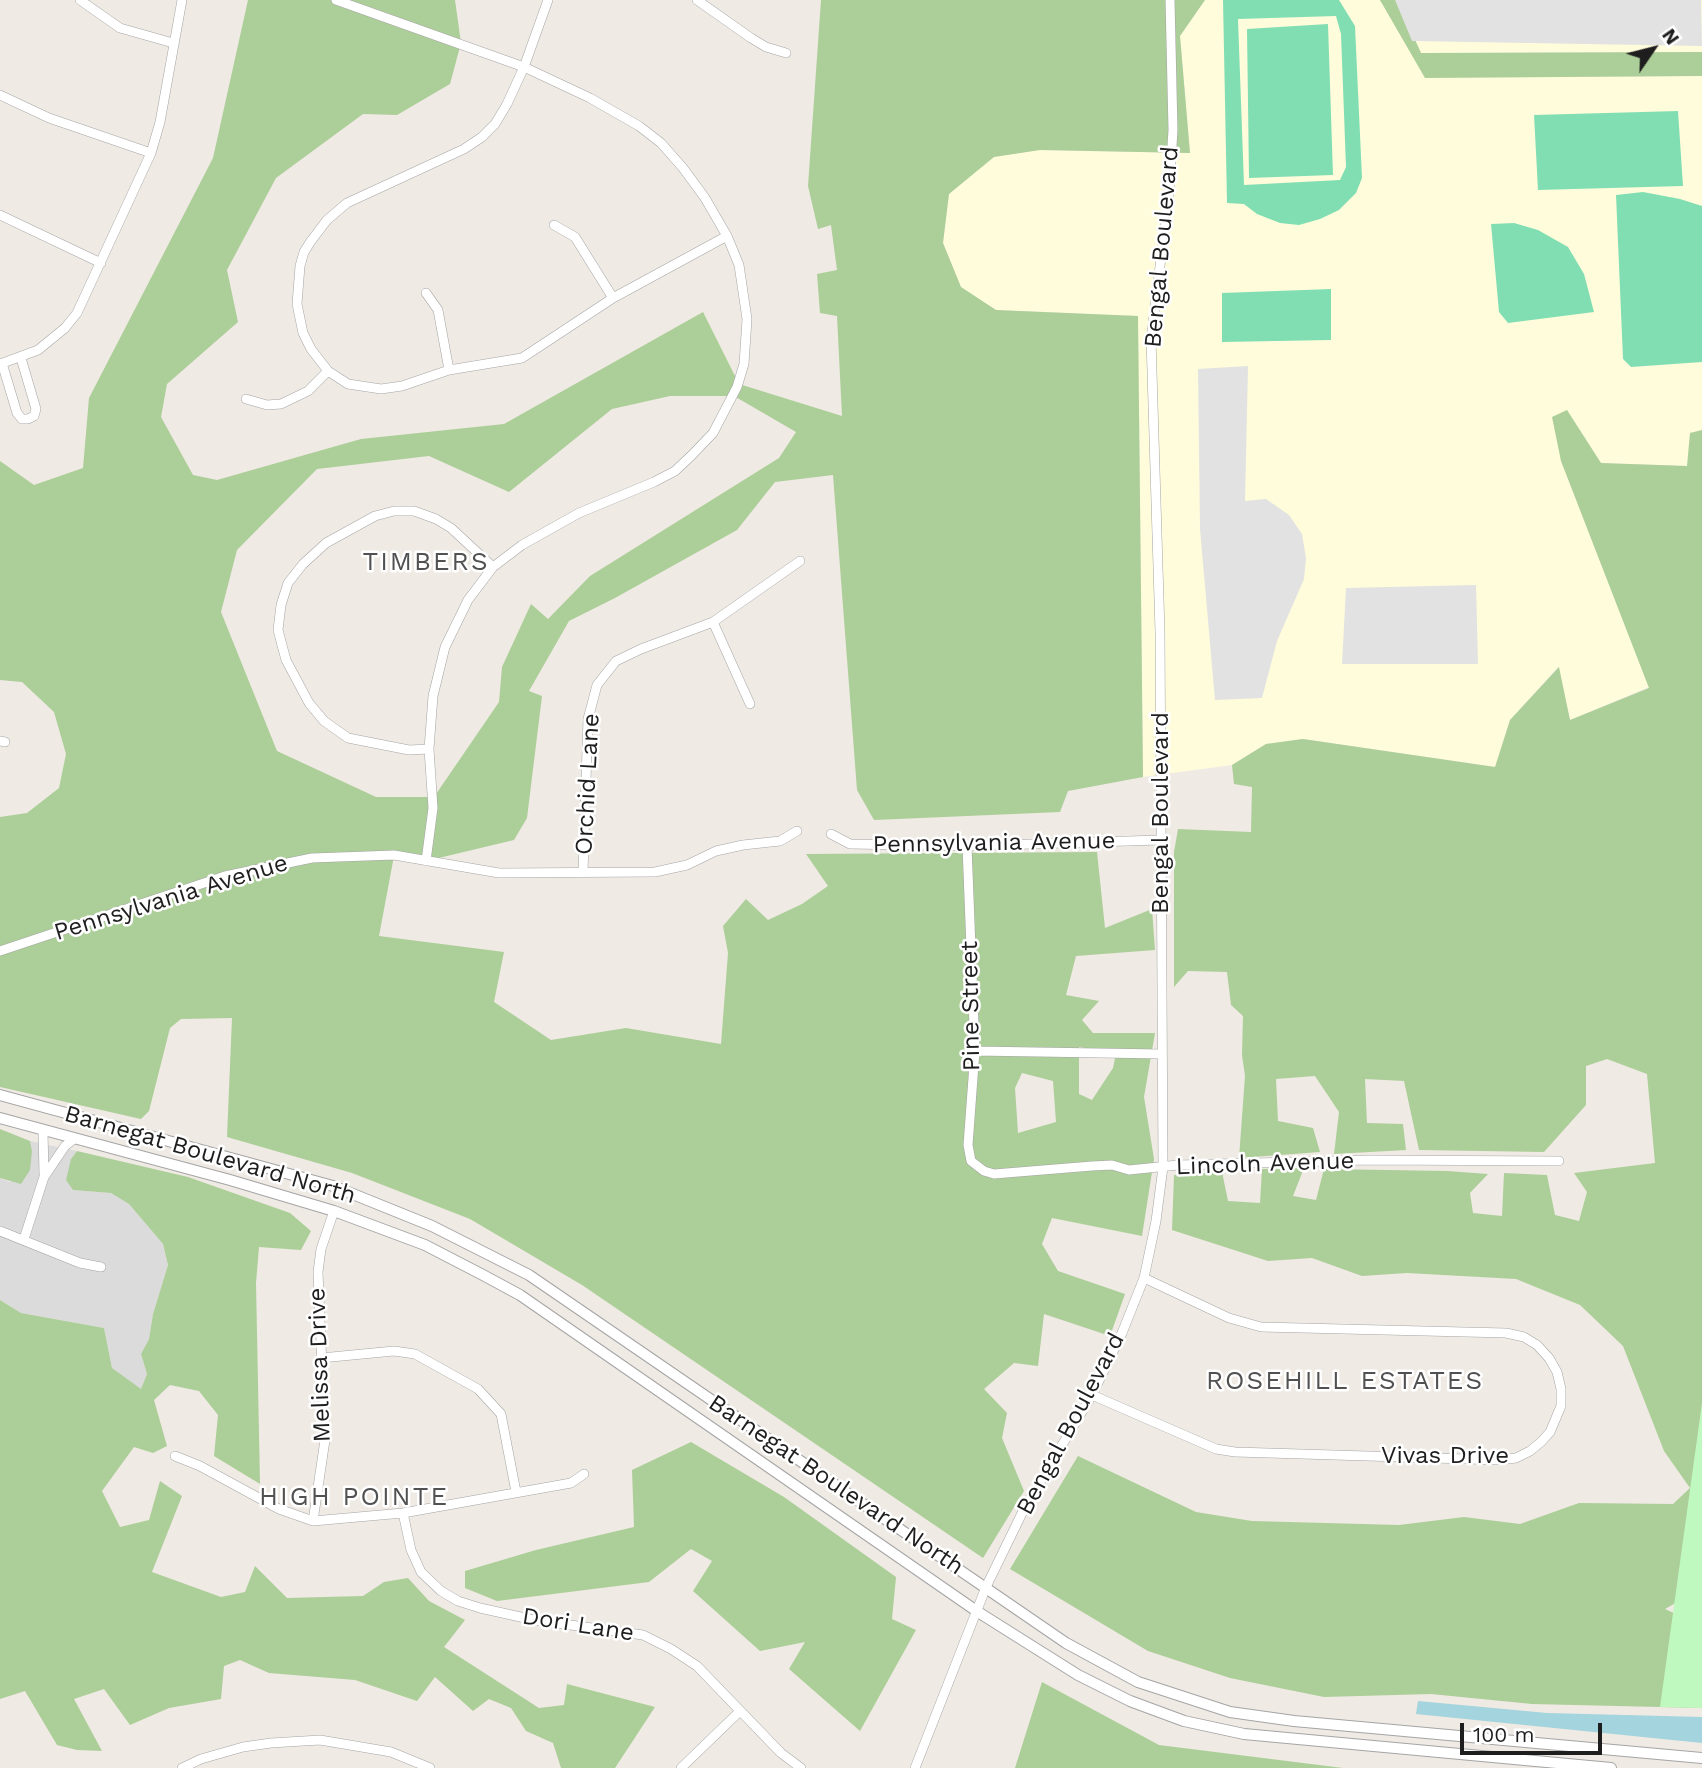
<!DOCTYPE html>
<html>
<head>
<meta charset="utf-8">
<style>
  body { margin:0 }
  #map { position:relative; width:1702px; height:1768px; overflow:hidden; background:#efeae3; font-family:"Work Sans",sans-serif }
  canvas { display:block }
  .north { position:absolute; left:1618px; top:14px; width:70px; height:70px; -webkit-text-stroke:5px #fff; paint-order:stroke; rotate:55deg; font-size:19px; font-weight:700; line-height:28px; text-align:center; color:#1e1e1e }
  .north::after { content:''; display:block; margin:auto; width:24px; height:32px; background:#1e1e1e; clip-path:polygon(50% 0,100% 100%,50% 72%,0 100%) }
  .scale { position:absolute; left:1460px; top:1723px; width:142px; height:32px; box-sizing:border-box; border:4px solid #1e1e1e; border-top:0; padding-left:9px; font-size:21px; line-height:24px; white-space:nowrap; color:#1e1e1e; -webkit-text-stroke:5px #fff; paint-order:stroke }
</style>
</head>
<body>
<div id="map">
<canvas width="1702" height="1768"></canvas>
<div class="north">N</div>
<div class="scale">100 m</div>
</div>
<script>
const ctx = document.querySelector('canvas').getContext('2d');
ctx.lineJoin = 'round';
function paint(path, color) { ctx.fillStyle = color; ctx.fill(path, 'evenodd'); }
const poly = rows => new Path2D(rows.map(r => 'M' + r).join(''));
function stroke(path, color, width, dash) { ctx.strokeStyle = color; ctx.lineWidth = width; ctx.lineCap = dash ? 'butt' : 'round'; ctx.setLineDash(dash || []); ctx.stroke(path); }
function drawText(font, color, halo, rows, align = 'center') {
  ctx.font = font + ' "Work Sans",sans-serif'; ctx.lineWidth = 5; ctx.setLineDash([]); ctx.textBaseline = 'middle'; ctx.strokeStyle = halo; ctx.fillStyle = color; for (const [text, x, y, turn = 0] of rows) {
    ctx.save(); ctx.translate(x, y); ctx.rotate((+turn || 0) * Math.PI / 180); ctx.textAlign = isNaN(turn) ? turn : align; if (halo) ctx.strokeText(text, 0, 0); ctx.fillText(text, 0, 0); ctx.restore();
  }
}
paint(poly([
  [30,1141,77,1151,71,1159,73,1190,111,1193,129,1204,163,1244,168,1265,153,1314,149,1339,141,1354,147,1374,141,1390,112,1368,104,1328,21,1313,0,1300,0,1178,10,1182,32,1151]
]), '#dcdbdb');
paint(poly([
  [1205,0,1380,0,1425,77,1702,76,1702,430,1690,433,1688,466,1601,463,1567,411,1561,461,1649,687,1570,720,1558,667,1510,720,1496,767,1303,739,1266,744,1232,765,1143,777,1138,316,996,310,961,288,943,243,949,194,993,157,1039,150,1190,153,1180,36],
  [1397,0,1702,0,1702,52,1421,53]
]), '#fffcdc');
paint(poly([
  [248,0,455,0,461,43,450,84,397,115,363,114,276,178,227,270,238,322,167,384,161,417,193,475,217,480,361,439,504,424,703,312,739,384,842,416,837,316,820,313,817,274,837,270,831,225,818,229,808,186,821,0,1205,0,1180,36,1190,153,1040,150,994,157,949,194,943,243,961,287,996,310,1138,316,1143,777,1068,791,1060,812,874,820,857,790,833,475,775,482,737,530,615,598,569,621,529,691,542,696,527,818,514,840,426,861,394,856,379,936,504,952,494,1002,551,1040,626,1028,721,1044,728,953,723,926,746,899,768,920,802,904,828,886,806,854,1097,852,1105,928,1152,909,1155,950,1076,956,1066,995,1099,1001,1082,1020,1093,1033,1155,1033,1144,1097,1154,1159,1142,1236,1052,1218,1042,1244,1058,1271,1125,1294,1110,1336,1044,1314,1038,1366,1014,1363,984,1389,1007,1413,1002,1438,1024,1491,983,1558,582,1285,470,1219,352,1173,227,1137,232,1018,181,1019,170,1028,149,1111,141,1119,0,1087,0,817,27,813,59,788,66,754,54,712,22,682,0,680,0,461,34,485,83,468,89,398,213,158],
  [670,396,734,396,796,432,779,458,590,576,548,619,531,604,502,667,499,702,434,797,376,797,277,751,221,612,237,550,317,469,429,456,509,492,612,409],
  [1079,1047,1116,1053,1113,1068,1092,1100,1079,1094],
  [1022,1073,1053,1081,1056,1122,1018,1133,1015,1088],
  [1380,0,1397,0,1421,53,1702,52,1702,76,1425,78],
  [1567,410,1601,463,1687,466,1690,433,1702,430,1702,1588,1665,1609,1702,1626,1702,1708,1532,1704,1431,1694,1324,1697,1230,1678,1148,1651,1010,1569,1078,1456,1196,1512,1252,1521,1399,1525,1464,1517,1520,1524,1579,1503,1673,1504,1690,1488,1664,1451,1623,1346,1580,1305,1516,1279,1407,1273,1362,1276,1312,1258,1268,1261,1172,1230,1174,1175,1222,1172,1228,1201,1260,1203,1262,1169,1304,1168,1293,1196,1316,1200,1324,1169,1447,1171,1488,1174,1470,1193,1473,1213,1502,1216,1504,1173,1547,1175,1555,1215,1579,1221,1587,1192,1574,1173,1655,1163,1647,1074,1607,1059,1586,1066,1586,1105,1544,1152,1419,1150,1404,1081,1365,1079,1367,1123,1403,1124,1406,1150,1334,1154,1339,1112,1315,1076,1276,1079,1278,1121,1313,1128,1320,1152,1239,1158,1245,1076,1242,1055,1243,1016,1231,1005,1227,972,1188,971,1174,987,1174,852,1178,829,1251,832,1252,787,1234,784,1232,765,1266,744,1303,739,1495,767,1510,720,1559,667,1570,720,1649,688,1561,461,1552,417],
  [0,1129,30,1141,32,1151,30,1170,21,1184,0,1178],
  [77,1151,188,1177,290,1213,311,1231,301,1250,259,1247,256,1283,260,1484,214,1456,218,1415,199,1391,170,1385,154,1400,167,1446,153,1453,134,1447,102,1491,120,1527,149,1520,160,1481,182,1496,152,1572,221,1597,245,1592,255,1566,287,1598,363,1596,384,1582,408,1578,429,1601,465,1620,444,1647,539,1708,564,1705,567,1684,655,1707,615,1768,561,1768,553,1743,526,1731,511,1708,489,1699,473,1711,435,1677,417,1701,355,1680,269,1673,240,1660,224,1666,221,1699,169,1708,130,1725,104,1689,74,1699,102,1751,77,1750,57,1745,25,1691,0,1699,0,1300,21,1313,104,1328,112,1368,141,1389,147,1374,141,1354,149,1339,153,1314,168,1265,163,1244,129,1204,111,1193,73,1190,66,1180,71,1159],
  [691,1442,784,1497,896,1577,892,1619,916,1630,860,1731,789,1669,805,1642,760,1651,693,1591,712,1561,691,1549,649,1582,497,1601,465,1588,465,1571,536,1550,634,1527,632,1470],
  [1042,1682,1159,1745,1343,1768,1015,1768]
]), '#acce98');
paint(poly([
  [1702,1403,1702,1708,1660,1707]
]), '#c0f9c0');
paint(poly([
  [1223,0,1339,0,1355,26,1362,178,1356,193,1339,210,1320,219,1299,225,1280,223,1257,214,1244,204,1227,203],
  [1336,16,1341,34,1346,167,1340,180,1244,185,1238,19],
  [1328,24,1333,175,1249,178,1247,29],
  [1678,111,1683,186,1538,190,1534,115],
  [1643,192,1680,199,1702,206,1702,362,1631,367,1623,359,1616,195],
  [1514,223,1538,230,1568,247,1584,274,1594,312,1508,323,1499,312,1491,224],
  [1331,289,1331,340,1222,342,1222,293]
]), '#81deb3');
paint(poly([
  [1395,0,1701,0,1702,46,1412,41],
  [1248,366,1245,501,1266,499,1289,515,1302,534,1306,558,1304,579,1277,641,1262,698,1215,700,1200,529,1198,369],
  [1476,585,1478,664,1342,664,1346,588]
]), '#e2e2e2');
paint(poly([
  [1418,1701,1547,1713,1702,1717,1702,1743,1416,1714]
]), '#a4d4dd');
const minor = poly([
  [80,0,120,28,173,43],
  [336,0,524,67,590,98,639,126,661,143,683,168,705,198,727,236,739,265,747,319,744,364,737,387,713,433,692,455,675,471,654,482,579,513,522,545,493,567,468,600,445,647,433,696,429,749,433,808,426,861],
  [548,0,524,67,507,104,495,124,482,137,464,149,347,203,327,220,311,241,304,252,300,266,297,304,303,333,311,349,328,371,348,384,381,389,402,386,449,370,522,358,613,298,727,236],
  [697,0,751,38,766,47,786,53],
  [0,95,49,118,151,153],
  [0,215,101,263],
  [554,225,575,237,613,298],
  [426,293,438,310,449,370],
  [2,363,17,413,22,419,28,419,34,416,36,409,21,358],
  [0,364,38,350,65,328,77,313,151,153,160,122,182,0],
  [246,399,267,405,281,404,308,391,328,371],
  [713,622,750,704],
  [0,741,5,742],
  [429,749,409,750,348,738,324,721,309,703,286,660,278,630,281,605,288,583,303,564,326,543,375,516,394,511,414,511,436,519,451,528,493,567],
  [831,834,850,844,967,846,1160,840],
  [967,846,975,1051,968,1145,971,1161,984,1171,994,1174,1092,1166,1112,1165,1129,1170,1178,1165,1369,1160,1559,1161],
  [583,872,588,719,597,685,616,661,641,649,713,622,800,561],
  [0,951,225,876,312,858,394,855,499,873,655,872,687,865,716,851,743,845,780,841,797,831],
  [975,1051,1162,1054],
  [43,1131,44,1174],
  [0,1231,80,1263,101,1267],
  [24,1239,44,1177,65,1146,74,1139],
  [321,1358,394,1351,415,1354,478,1389,501,1414,516,1492],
  [1092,1395,1216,1449,1235,1452,1500,1460,1516,1458,1530,1451,1541,1442,1550,1432,1561,1406,1561,1389,1557,1372,1549,1358,1537,1345,1524,1337,1506,1333,1261,1327,1229,1318,1144,1278],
  [175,1456,200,1466,279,1509,313,1521,403,1513,571,1483,584,1474],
  [403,1513,411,1550,421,1572,441,1591,458,1601,480,1608,534,1620,643,1635,671,1649,697,1666,781,1753,801,1768],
  [313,1521,325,1440,318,1272,321,1249,334,1211],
  [182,1768,201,1759,243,1747,271,1743,320,1740,391,1752,430,1768],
  [681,1768,740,1711],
  [915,1768,986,1587,1025,1507,1092,1395,1122,1333,1144,1278,1156,1221,1163,1167,1160,632,1151,339,1169,193,1173,130,1170,0]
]);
const tertiary = poly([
  [0,1095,333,1186,432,1226,529,1275,1066,1643,1138,1682,1230,1712,1294,1721,1702,1758],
  [0,1118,230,1180,334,1211,425,1245,483,1275,520,1295,978,1612,1078,1675,1130,1701,1184,1721,1244,1734,1611,1768]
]);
stroke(minor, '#a5a5a5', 10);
stroke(tertiary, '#a5a5a5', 12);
stroke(minor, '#fff', 9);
stroke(tertiary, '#fff', 10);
drawText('24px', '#1e1e1e', '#fff', [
  ["Bengal Boulevard",1162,247,-85],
  ["Orchid Lane",588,784,-87],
  ["Bengal Boulevard",1161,813,-90],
  ["Pennsylvania Avenue",994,843,-1],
  ["Pennsylvania Avenue",171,898,-17],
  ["Pine Street",971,1006,-91],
  ["Barnegat Boulevard North",210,1155,16],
  ["Lincoln Avenue",1265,1164,-2],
  ["Melissa Drive",320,1365,-92],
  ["Bengal Boulevard",1071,1424,-62],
  ["Vivas Drive",1445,1456],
  ["Barnegat Boulevard North",836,1485,34],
  ["Dori Lane",578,1625,9]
]);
ctx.letterSpacing = '2px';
drawText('26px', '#515151', '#fff', [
  ["TIMBERS",426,562],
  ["ROSEHILL ESTATES",1345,1381],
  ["HIGH POINTE",354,1497]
]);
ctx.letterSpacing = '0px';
</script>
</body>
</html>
